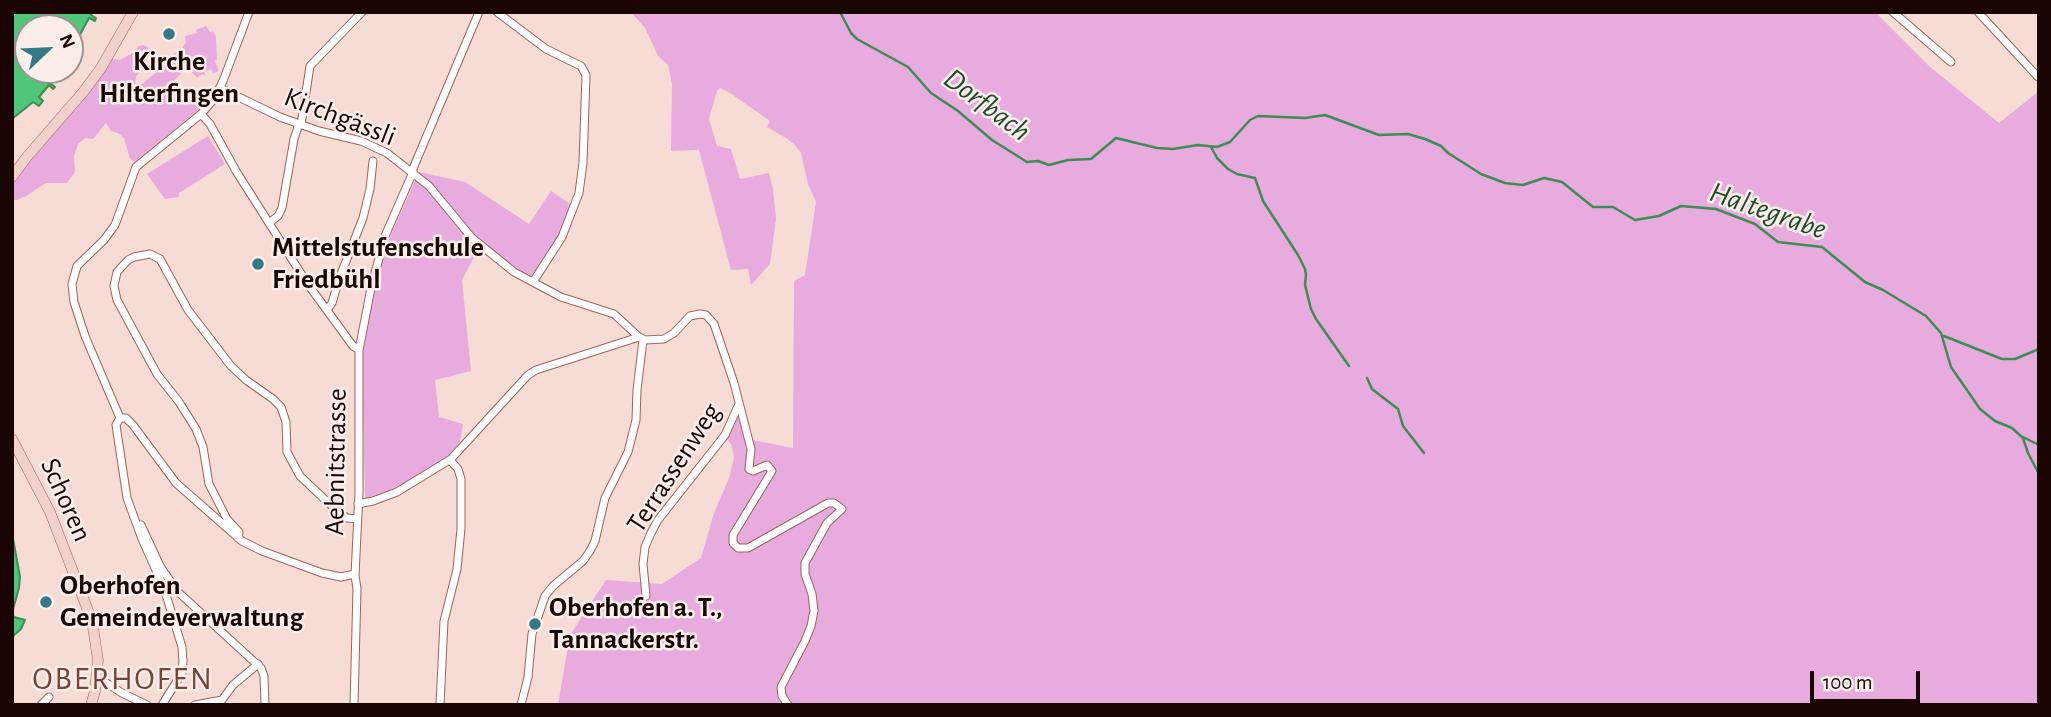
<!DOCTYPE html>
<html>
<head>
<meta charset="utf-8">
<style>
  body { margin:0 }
  #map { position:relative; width:2051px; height:717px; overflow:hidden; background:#f7dcd6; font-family:"Alegreya Sans",sans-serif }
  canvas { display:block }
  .frame { position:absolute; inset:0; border:14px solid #1a0503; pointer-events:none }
  .north { position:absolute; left:14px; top:14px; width:70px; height:70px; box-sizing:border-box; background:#fbedea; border:2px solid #a1908e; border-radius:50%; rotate:67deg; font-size:19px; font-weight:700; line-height:28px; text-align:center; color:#1a0503 }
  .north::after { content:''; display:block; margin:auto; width:24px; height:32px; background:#337986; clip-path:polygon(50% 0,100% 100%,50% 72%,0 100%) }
  .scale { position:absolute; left:1810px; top:671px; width:110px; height:32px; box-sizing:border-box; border:4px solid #1a0503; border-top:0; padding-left:9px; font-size:21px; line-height:24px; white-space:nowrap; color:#1a0503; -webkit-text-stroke:5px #fbedea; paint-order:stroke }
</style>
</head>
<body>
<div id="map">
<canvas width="2051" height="717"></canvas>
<div class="frame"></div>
<div class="north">N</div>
<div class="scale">100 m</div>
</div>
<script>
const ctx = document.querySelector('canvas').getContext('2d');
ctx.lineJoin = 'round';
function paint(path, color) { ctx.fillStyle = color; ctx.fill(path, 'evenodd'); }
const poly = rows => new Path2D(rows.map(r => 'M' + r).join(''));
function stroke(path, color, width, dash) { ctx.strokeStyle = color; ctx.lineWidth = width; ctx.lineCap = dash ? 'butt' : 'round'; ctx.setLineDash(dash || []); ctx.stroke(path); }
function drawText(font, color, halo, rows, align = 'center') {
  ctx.font = font + ' "Alegreya Sans",sans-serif'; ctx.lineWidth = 5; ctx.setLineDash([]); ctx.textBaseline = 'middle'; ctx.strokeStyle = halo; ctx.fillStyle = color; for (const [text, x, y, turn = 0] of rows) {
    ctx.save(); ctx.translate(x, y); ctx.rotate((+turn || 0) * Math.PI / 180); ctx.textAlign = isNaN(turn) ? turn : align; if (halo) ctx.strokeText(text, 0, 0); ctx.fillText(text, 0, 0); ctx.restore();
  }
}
paint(poly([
  [631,12,1875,12,1929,66,1999,123,2039,91,2039,705,558,705,570,635,606,580,662,584,701,558,714,513,729,478,734,458,732,446,725,435,738,406,748,439,793,448,794,281,805,275,816,202,808,184,801,153,795,145,786,138,767,127,770,121,730,93,720,88,717,91,709,119,717,146,731,149,740,179,769,173,773,189,776,219,770,264,751,285,748,269,731,270,699,150,671,151,672,84,668,65,658,56,645,28],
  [206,26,210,32,213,31,216,37,217,59,215,61,219,71,213,73,211,69,204,72,206,76,203,74,197,77,186,68,172,83,180,92,186,88,190,91,193,90,202,107,135,162,130,159,124,138,118,133,111,131,106,123,93,139,85,138,78,144,74,156,75,172,67,183,46,183,26,196,17,200,12,200,12,177,108,57,113,59,120,60,131,54,139,46,143,45,149,48,146,60,147,65,136,76,134,91,169,61,166,57,180,51,186,42,185,36,197,33,196,30],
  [208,136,225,164,179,193,179,197,165,199,147,174],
  [419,172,465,182,529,224,551,191,575,207,570,220,533,282,480,245,462,280,471,371,435,380,439,417,463,424,460,442,448,456,405,484,365,499,362,358,376,268]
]), '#e7abde');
const water = poly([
  [12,12,92,12,91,15,96,18,95,21,89,18,70,53,70,28,28,28,28,70,70,71,66,77,59,72,50,83,55,87,53,89,49,85,39,97,43,101,39,106,33,102,12,119,12,12],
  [12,533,20,577,19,588,12,613,14,617,25,620,21,629,12,637,12,533]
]);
paint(water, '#50c679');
stroke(water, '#408c56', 2);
stroke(poly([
  [840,12,851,33,857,39,908,67,931,93,958,111,992,140,1027,162,1038,161,1049,165,1068,160,1091,159,1116,138,1157,148,1173,149,1198,145,1217,147,1230,142,1250,120,1258,116,1305,118,1325,115,1379,135,1408,134,1425,139,1441,146,1448,153,1481,174,1505,183,1523,185,1544,178,1562,182,1593,207,1613,207,1635,220,1659,216,1681,206,1716,209,1755,224,1778,242,1822,247,1865,282,1883,290,1926,316,1941,333,1951,367,1980,409,1995,421,2012,428,2023,438,2028,453,2039,474],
  [1211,147,1217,158,1228,169,1237,174,1255,178,1263,201,1298,255,1305,269,1306,275,1305,285,1311,309,1316,319,1349,366],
  [1944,336,2002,359,2015,359,2039,349],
  [1367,378,1372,389,1398,409,1403,426,1424,453],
  [2023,437,2039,445]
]), '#408c56', 2.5);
const minor = poly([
  [497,12,546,49,581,66,586,75,583,163,579,193,562,237,533,282],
  [1893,12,1951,62],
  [1978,12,2038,77],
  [220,88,280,117,319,131,361,141,387,153,429,186,472,238,514,272,561,297,614,314,639,337],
  [201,114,210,124,236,171,307,283,353,346,359,350,359,493,355,575,357,589,354,705],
  [301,125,310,66,362,12],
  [412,171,479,12],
  [269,223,278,216,282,208,294,139,299,124],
  [327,310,332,303,339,279,363,218,370,189,373,161],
  [359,350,371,288,385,236,413,172],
  [120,418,126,418,133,425,176,483,242,541,262,551,322,573,341,577,355,574],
  [358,504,373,501,397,492,451,459,528,375,536,370,639,337,645,340,664,339,674,333,690,316,700,314,706,315,714,324,734,383,751,449,749,469,753,471,767,465,772,471,733,535,733,543,738,548,748,548,828,503,834,503,842,509,827,523,805,563,805,574,812,594,814,611,811,626,805,641,781,687,782,696,788,705],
  [141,525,160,566,177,591,261,668,264,676,265,705],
  [238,538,239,532,227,519,209,484,203,447,196,429,179,402,157,374,117,300,114,286,117,272,128,260,134,257,150,254,160,259,188,310,231,366,246,380,273,399,281,407,286,422,287,452,300,476,337,511,347,518,357,519],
  [646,596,643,564,645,547,651,533,658,520,725,435,739,404],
  [97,677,122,693,147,705],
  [41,705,49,697],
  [162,705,182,673,183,661,182,647,164,588,142,539,127,498,116,425,120,418,85,336,74,302,72,284,77,266,104,240,115,225,136,167,201,114,214,99,223,81,249,12],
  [195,705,222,700,233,685,258,664],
  [440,705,444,621,457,569,461,529,461,479,458,469,450,460],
  [521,705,528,677,532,634,545,596,553,586,583,561,590,551,595,541,605,498,628,452,636,420,637,390,643,340]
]);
const secondary = poly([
  [12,177,26,158,84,91,101,68,133,12],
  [12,439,50,512,92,621,98,660,95,691,91,705]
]);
stroke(minor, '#9e6357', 9);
stroke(secondary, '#9e6357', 11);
stroke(minor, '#fff', 7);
stroke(secondary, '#f0d1cb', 10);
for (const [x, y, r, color] of [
  [169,34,7,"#337986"],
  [258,264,7,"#337986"],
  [46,602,7,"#337986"],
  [535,624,7,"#337986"]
]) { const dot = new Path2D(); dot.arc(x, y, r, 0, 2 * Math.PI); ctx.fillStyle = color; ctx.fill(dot); stroke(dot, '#fbedea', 2.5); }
drawText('bold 28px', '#1a0503', '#fbedea', [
  ["Kirche",169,62,"center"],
  ["Hilterfingen",169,94,"center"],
  ["Mittelstufenschule",272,248],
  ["Friedbühl",272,280],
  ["Oberhofen",60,586],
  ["Gemeindeverwaltung",60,618],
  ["Oberhofen a. T.,",549,608],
  ["Tannackerstr.",549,640]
], 'left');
drawText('28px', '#1a0503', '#fbedea', [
  ["Kirchgässli",340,117,21],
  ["Aebnitstrasse",336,462,-89],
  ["Terrassenweg",674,468,-57],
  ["Schoren",66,500,66]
]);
drawText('italic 30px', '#1d4c2d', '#fbedea', [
  ["Dorfbach",987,105,37],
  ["Haltegrabe",1768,211,19]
]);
ctx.letterSpacing = '2px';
drawText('32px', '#7a4338', '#fbedea', [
  ["OBERHOFEN",123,679]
]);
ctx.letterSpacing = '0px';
</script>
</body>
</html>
